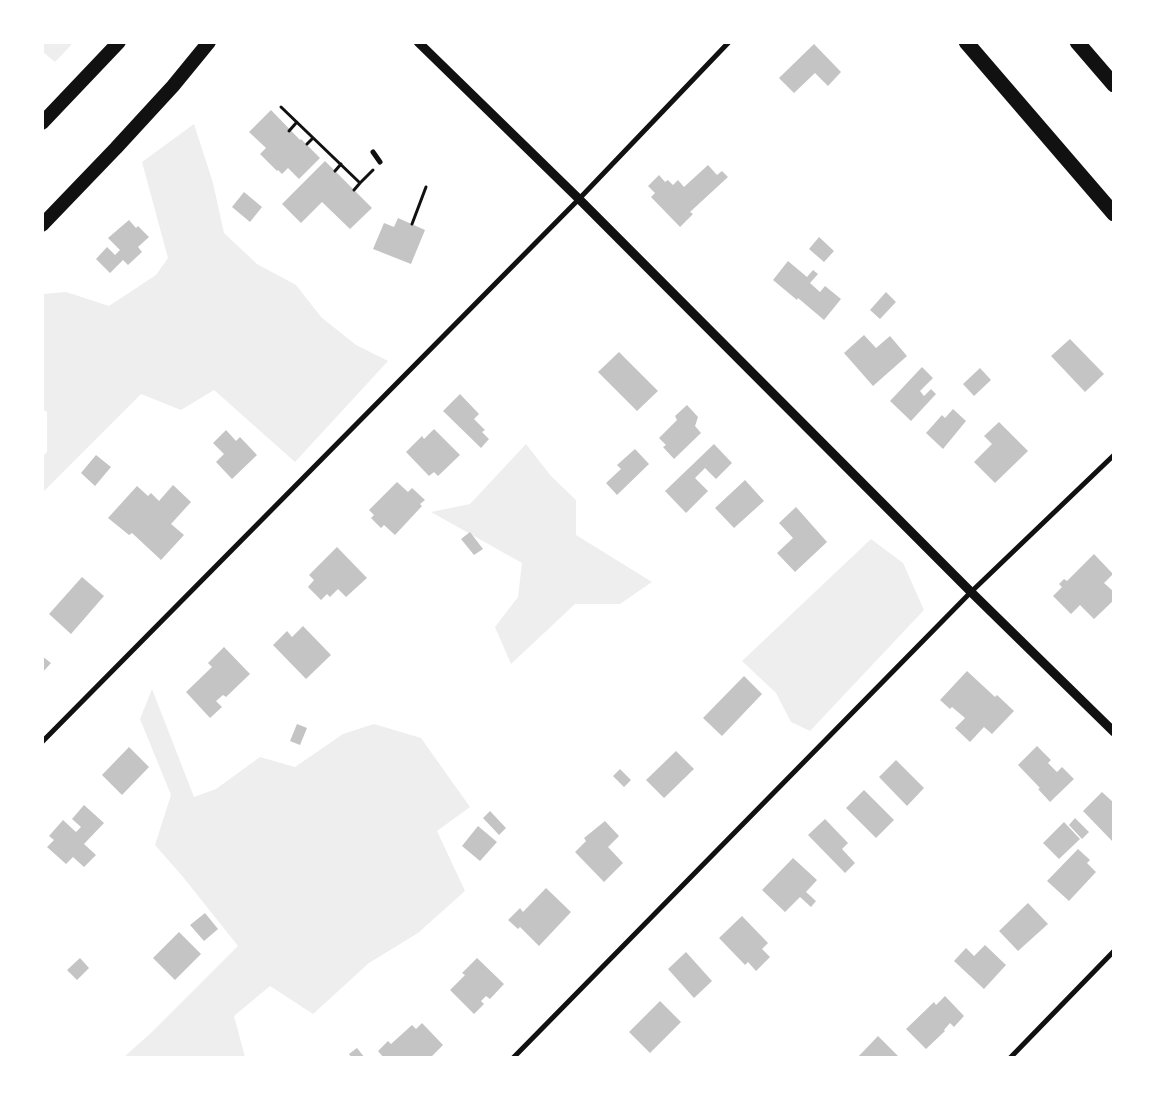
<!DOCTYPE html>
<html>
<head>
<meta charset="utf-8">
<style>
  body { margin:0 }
  #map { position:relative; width:1156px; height:1100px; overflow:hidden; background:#fff; font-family:"Alegreya Sans",sans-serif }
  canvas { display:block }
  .frame { position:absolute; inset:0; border:44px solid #fff; pointer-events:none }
</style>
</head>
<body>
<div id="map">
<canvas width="1156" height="1100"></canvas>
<div class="frame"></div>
</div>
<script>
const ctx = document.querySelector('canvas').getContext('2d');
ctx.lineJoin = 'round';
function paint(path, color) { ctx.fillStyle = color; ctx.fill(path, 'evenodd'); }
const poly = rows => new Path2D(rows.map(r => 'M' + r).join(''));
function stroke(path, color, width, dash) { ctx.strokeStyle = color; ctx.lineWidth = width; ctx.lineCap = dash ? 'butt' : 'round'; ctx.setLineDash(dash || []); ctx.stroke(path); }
paint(poly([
  [43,42,73,42,73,43,55,62,43,52],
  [194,124,213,183,224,233,257,264,296,285,321,317,356,345,388,361,295,462,214,390,181,410,141,394,43,492,43,456,47,452,47,412,42,409,43,294,66,292,109,306,156,275,168,258,142,162],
  [526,444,551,476,576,500,576,535,652,582,620,604,575,604,511,664,495,627,518,597,522,563,431,512,470,504],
  [871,539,903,563,924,610,810,731,791,722,776,693,742,661],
  [152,689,194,797,216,789,260,757,295,767,343,734,374,724,421,738,470,807,437,831,465,891,418,933,369,963,313,1014,270,986,234,1016,245,1057,124,1057,152,1032,238,946,183,877,155,845,171,795,140,719]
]), '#eee');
paint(poly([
  [814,44,841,72,828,86,815,73,794,93,779,78],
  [271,110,300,140,301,139,320,158,299,179,288,168,282,174,278,170,277,171,260,154,266,148,249,132],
  [325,161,372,208,350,229,322,202,301,223,282,204],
  [708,165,717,175,722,171,728,177,690,212,693,214,680,227,651,197,655,193,648,186,659,175,665,182,668,180,673,185,678,180,684,187],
  [244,192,262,207,250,222,232,207],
  [398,218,425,230,411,264,373,249,384,223,394,227],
  [129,220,136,228,138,226,149,237,138,247,142,252,128,265,123,260,110,273,96,259,107,247,115,255,120,250,108,238],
  [819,237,834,251,824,262,809,249],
  [788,261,807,277,813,270,818,274,810,283,820,292,825,286,841,299,824,320,798,298,797,300,773,280],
  [886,292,896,302,880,319,870,310],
  [864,335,876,348,890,336,907,356,873,386,844,353],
  [1070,339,1104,374,1085,392,1051,356],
  [619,352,658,391,637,411,598,372],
  [922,367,933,378,920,391,924,396,931,389,936,394,911,421,890,401],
  [980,368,991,380,974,396,963,384],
  [460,394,479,414,474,419,485,430,482,432,489,439,481,448,443,411],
  [687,405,698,417,695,426,701,433,674,459,663,447,666,445,659,438,677,420,675,416],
  [953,409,966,421,943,449,926,433,942,415,945,418],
  [999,422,1028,451,995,483,974,462,992,444,984,436],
  [434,429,460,455,438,476,434,472,429,476,406,452,422,436,424,439],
  [226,430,236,441,240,437,257,455,232,479,216,462,224,454,213,443],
  [714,444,732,463,716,479,705,468,695,478,708,491,686,513,665,491],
  [635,449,649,464,617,495,606,483,621,469,617,465],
  [96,455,111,467,95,486,81,473],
  [745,480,764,501,734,528,715,508],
  [397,482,408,492,412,488,425,500,420,504,422,506,395,535,384,525,381,528,371,518,374,515,369,510],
  [173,485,191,502,171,524,184,535,161,560,132,533,129,535,108,518,137,486,148,496,151,493,159,501],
  [796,507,827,542,795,572,777,553,793,538,779,523],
  [470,532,483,549,474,555,461,539],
  [337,547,367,578,346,597,338,589,330,597,327,594,321,600,308,587,314,580,309,575],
  [1094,554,1113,574,1104,583,1114,592,1114,600,1094,619,1080,605,1071,614,1053,596,1062,587,1059,584,1064,579,1067,581],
  [82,577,104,596,71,634,49,614],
  [303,626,331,655,306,679,273,645,287,631,292,637],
  [224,647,250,674,226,697,223,695,216,701,222,707,210,718,186,692,212,667,208,663],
  [42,656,51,663,42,673],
  [967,671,995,697,997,695,1014,711,992,734,984,727,970,742,955,728,965,718,952,707,950,709,940,700],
  [744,676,762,694,722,736,703,718],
  [297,724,307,728,300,745,290,741],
  [1037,746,1051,760,1048,763,1057,772,1062,767,1074,779,1050,802,1038,789,1040,788,1018,765],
  [129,747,149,767,122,795,102,775],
  [676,751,694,769,664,798,646,780],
  [896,760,924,788,907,806,879,777],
  [620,769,631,780,624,787,613,776],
  [864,790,894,820,876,838,846,808],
  [1102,792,1114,803,1114,843,1083,811],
  [84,805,104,823,84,844,96,855,84,867,73,857,66,864,47,847,54,840,49,836,63,820,76,832,81,827,72,819],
  [490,811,506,828,499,835,483,818],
  [1075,818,1089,832,1082,839,1069,825],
  [825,819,848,843,842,849,855,863,845,873,808,835],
  [605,821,619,836,608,847,623,863,604,882,575,852,586,841,584,838],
  [1064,822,1080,839,1059,859,1043,843],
  [478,826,497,842,480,861,462,846],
  [1078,849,1090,860,1087,863,1096,872,1069,901,1047,881],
  [793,858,817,880,806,892,816,901,811,907,800,897,785,912,762,890],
  [546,888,571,912,539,946,520,927,518,929,508,920,520,908,523,912],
  [1028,903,1048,924,1018,951,999,931],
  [205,913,218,929,204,941,190,925],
  [742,916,768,943,762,949,770,957,756,971,748,962,745,965,719,938],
  [179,932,201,954,175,980,153,958],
  [985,945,1006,965,984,989,954,961,966,948,974,956],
  [686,952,712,981,694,998,668,969],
  [80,958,89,968,77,980,67,970],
  [477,958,504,984,490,999,486,996,481,1001,484,1004,474,1014,450,990,465,975,462,973],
  [945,996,964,1016,954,1027,950,1023,944,1030,945,1031,926,1049,906,1029,934,1002,936,1005],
  [660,1001,681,1022,650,1053,629,1032],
  [422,1023,443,1045,430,1058,384,1058,378,1051,388,1041,391,1044,412,1025,416,1029],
  [878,1036,900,1058,857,1058],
  [357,1048,365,1058,352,1058,349,1054]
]), '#c4c4c4');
stroke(poly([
  [281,107,360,183,373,170],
  [289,131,297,122],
  [307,144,313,138],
  [335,171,341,164],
  [354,190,360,183],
  [412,224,426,187]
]), '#111', 3);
stroke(poly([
  [373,152,380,162],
  [42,742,579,199,729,42],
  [513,1058,971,592,1114,455],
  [1010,1058,1114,951]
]), '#111', 5);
stroke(poly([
  [418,42,579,199,971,592,1114,732]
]), '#111', 9);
stroke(poly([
  [42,123,119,42],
  [42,225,116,148,173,86,209,42]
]), '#111', 14);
stroke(poly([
  [966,42,1114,214],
  [1077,42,1114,85]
]), '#111', 15);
</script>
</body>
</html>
